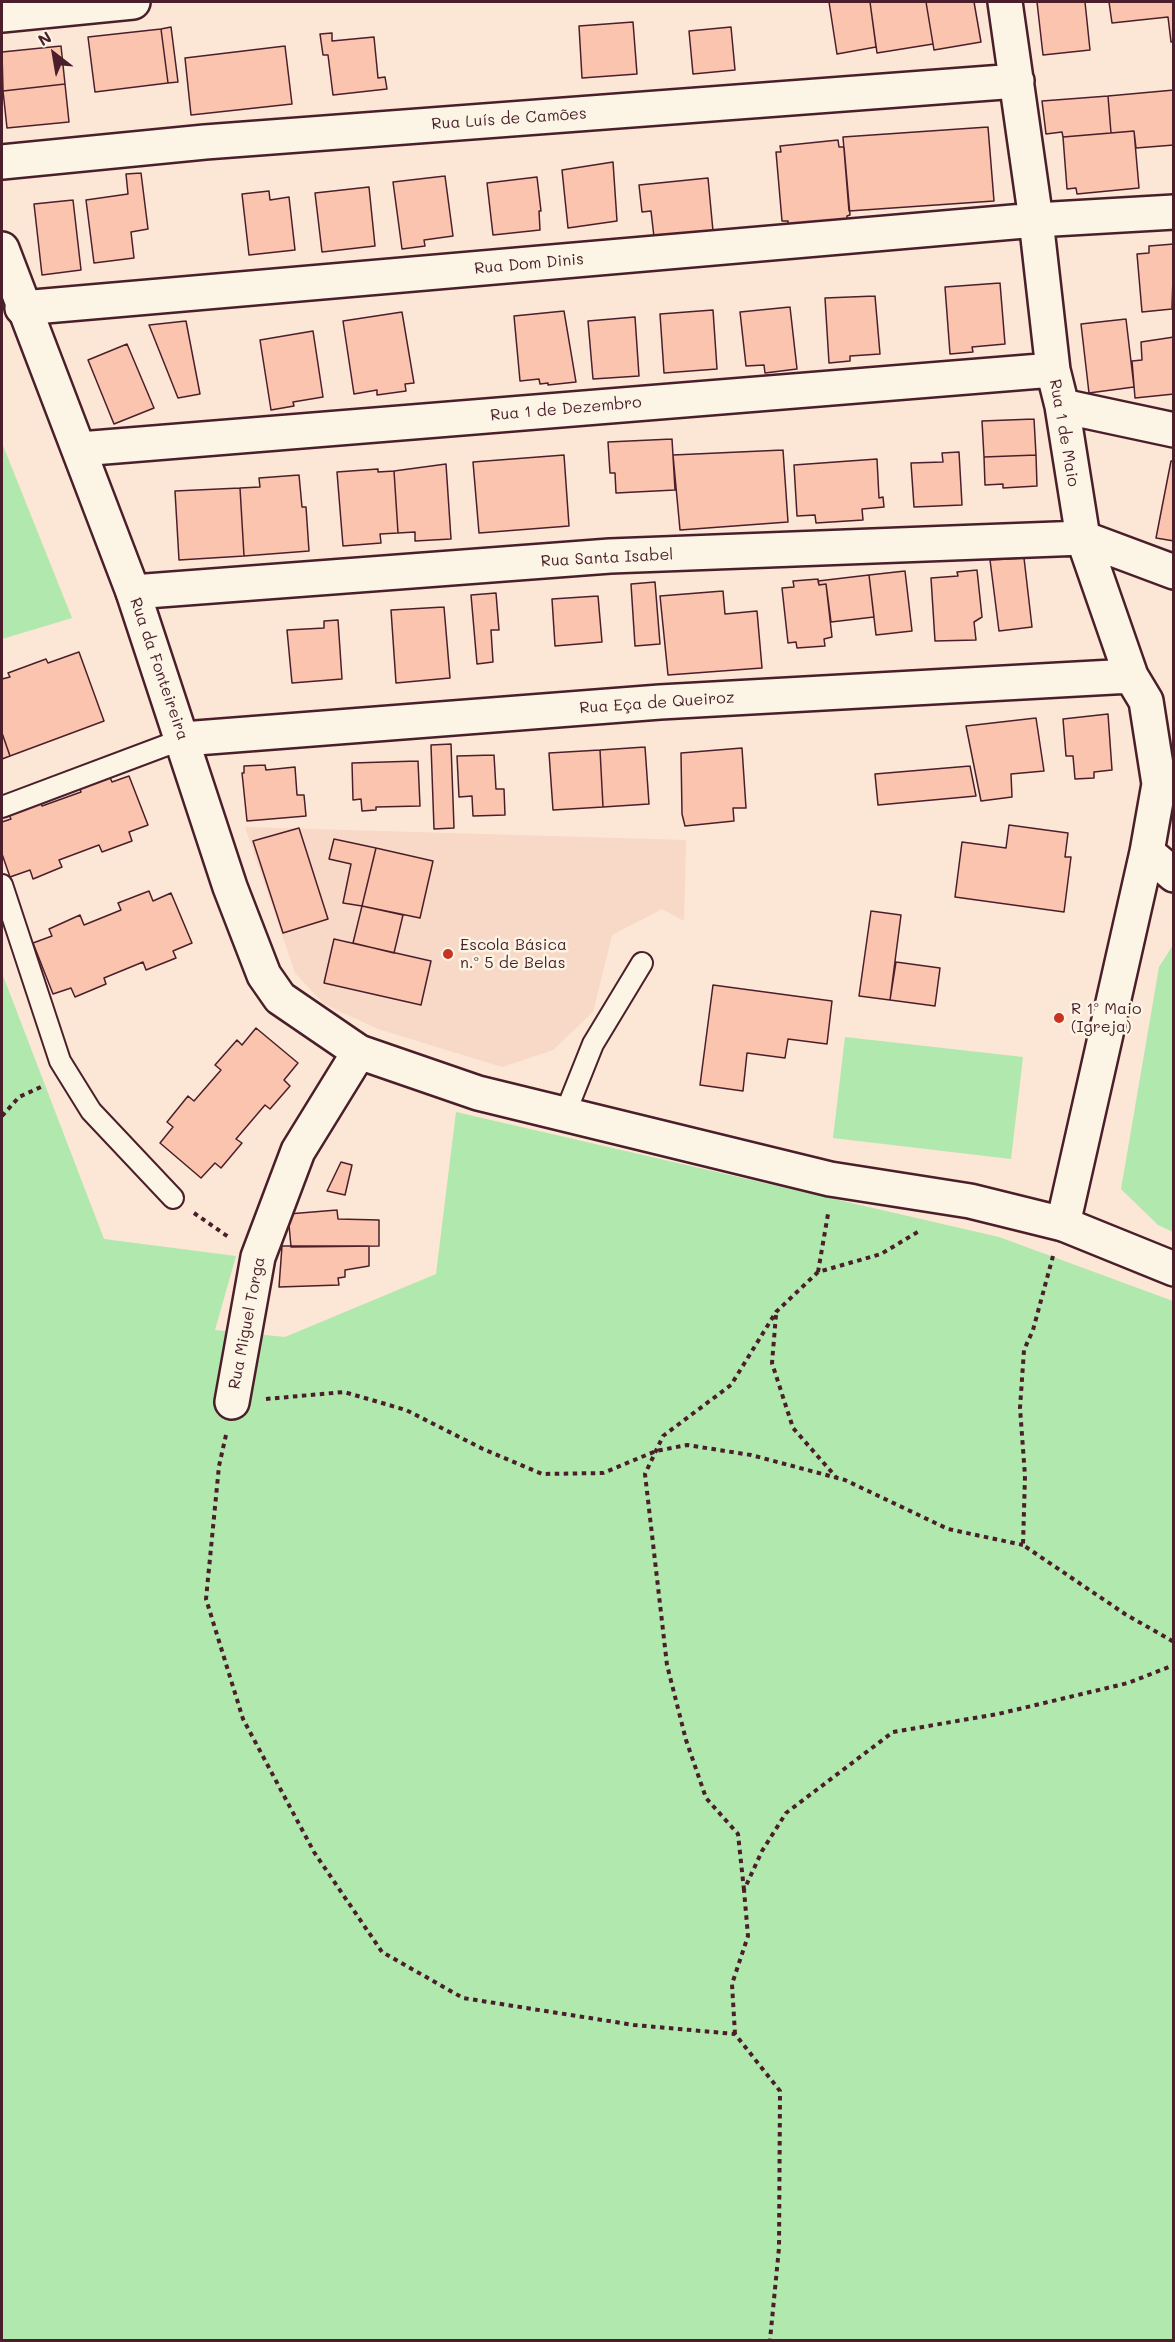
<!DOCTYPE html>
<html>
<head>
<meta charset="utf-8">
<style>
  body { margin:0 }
  #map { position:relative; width:1175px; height:2342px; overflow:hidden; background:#fce6d5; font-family:Mali,sans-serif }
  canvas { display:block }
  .frame { position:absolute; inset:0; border:3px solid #4a1f2b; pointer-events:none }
  .north { position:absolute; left:24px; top:24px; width:60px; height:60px; -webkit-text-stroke:4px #fcf5e5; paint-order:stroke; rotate:329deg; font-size:16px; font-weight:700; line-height:24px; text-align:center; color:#4a1f2b }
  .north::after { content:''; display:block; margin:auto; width:21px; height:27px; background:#4a1f2b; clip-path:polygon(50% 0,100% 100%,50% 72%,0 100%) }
</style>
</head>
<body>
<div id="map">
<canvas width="1175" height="2342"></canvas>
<div class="frame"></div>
<div class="north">N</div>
</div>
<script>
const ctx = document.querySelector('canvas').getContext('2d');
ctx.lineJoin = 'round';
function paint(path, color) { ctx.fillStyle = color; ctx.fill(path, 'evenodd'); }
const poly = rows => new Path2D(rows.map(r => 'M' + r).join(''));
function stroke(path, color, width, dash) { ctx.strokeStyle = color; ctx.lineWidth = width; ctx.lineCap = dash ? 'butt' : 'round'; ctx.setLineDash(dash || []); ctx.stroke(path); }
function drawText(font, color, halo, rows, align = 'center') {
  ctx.font = font + ' Mali,sans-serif'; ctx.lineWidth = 5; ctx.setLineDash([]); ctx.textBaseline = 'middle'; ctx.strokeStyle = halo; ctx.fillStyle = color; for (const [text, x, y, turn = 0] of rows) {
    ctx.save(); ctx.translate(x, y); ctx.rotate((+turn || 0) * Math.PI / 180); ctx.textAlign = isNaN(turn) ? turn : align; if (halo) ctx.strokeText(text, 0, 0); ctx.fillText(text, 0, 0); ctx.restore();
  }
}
paint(poly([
  [245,827,686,840,684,921,662,909,612,935,593,1012,553,1050,502,1067,378,1029,324,1004,295,973]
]), '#f8d8c7');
paint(poly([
  [2,443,72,618,2,639],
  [1173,945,1173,1232,1158,1225,1121,1189,1159,967],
  [2,973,104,1239,236,1256,215,1330,285,1337,436,1274,456,1112,999,1237,1173,1301,1173,2340,2,2340],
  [845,1037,1023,1057,1011,1159,833,1138]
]), '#b0e8ad');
const building = poly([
  [829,2,870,2,876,47,837,54,829,2],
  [870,2,926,2,933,44,877,53,870,2],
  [926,2,974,2,981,42,934,50,926,2],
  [1037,2,1085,2,1090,50,1043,55,1037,2],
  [1109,2,1174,2,1174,41,1171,42,1168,17,1112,23,1109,2],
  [633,22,637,74,582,78,579,26,633,22],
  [171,27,178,82,168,83,161,29,171,27],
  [731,27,735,70,693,74,689,31,731,27],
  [161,29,168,83,95,92,88,37,161,29],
  [332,33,332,41,374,37,378,78,385,77,387,89,333,95,328,55,323,55,320,34,332,33],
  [61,46,65,84,3,91,2,52,61,46],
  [285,46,292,104,191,115,185,58,285,46],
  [65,84,69,122,7,128,3,91,65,84],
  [1174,90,1174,145,1136,148,1134,131,1111,133,1108,96,1174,90],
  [1108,96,1111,133,1063,137,1062,132,1046,134,1042,101,1108,96],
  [988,127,994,201,849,211,843,137,988,127],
  [1134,131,1139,188,1077,194,1076,188,1067,189,1063,137,1134,131],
  [838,140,839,147,844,147,850,215,847,216,847,220,788,225,788,221,782,221,776,152,781,152,780,146,838,140],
  [613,162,617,221,568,228,562,170,613,162],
  [141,173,148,229,131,232,134,258,94,263,86,200,128,194,126,174,141,173],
  [445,176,453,236,424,240,425,246,402,249,393,182,445,176],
  [537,177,541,211,539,211,540,230,493,235,487,183,537,177],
  [708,178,713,231,654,237,651,211,642,212,639,185,708,178],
  [369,187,375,246,322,252,315,193,369,187],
  [269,191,270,200,289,197,295,250,249,255,242,194,269,191],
  [73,200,81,270,42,275,34,204,73,200],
  [1174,244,1172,309,1142,312,1137,254,1149,253,1149,246,1174,244],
  [1000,283,1005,344,972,347,973,352,950,354,945,287,1000,283],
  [875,296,880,354,850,356,850,361,829,363,825,298,875,296],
  [790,307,797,369,765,373,764,365,746,366,740,312,790,307],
  [713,310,717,369,664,373,660,314,713,310],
  [564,311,576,382,548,385,548,383,540,384,539,379,520,381,514,316,564,311],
  [402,312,414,383,405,384,406,391,377,395,377,390,354,394,343,321,402,312],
  [635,317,639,376,593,379,588,321,635,317],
  [1126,319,1134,387,1089,393,1081,324,1126,319],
  [186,321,200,394,178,398,149,325,186,321],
  [313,331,323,397,293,402,294,406,271,410,260,340,313,331],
  [1174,337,1174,394,1135,398,1132,361,1142,360,1141,342,1174,337],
  [127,344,154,408,114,424,88,360,127,344],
  [1034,419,1036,455,984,457,982,421,1034,419],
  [672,439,675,490,616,493,615,473,610,473,608,442,672,439],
  [783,450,788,522,680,530,673,455,783,450],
  [959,452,962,505,914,507,911,463,943,462,942,453,959,452],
  [564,455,569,526,479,533,473,462,564,455],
  [1036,455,1037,486,1003,488,1003,484,985,485,984,457,1036,455],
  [877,459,879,498,883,497,884,507,862,509,863,520,816,523,815,515,797,516,794,465,877,459],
  [1171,461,1174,461,1174,541,1156,538,1171,461],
  [446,464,451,539,415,541,415,532,398,533,394,471,446,464],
  [378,469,378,472,394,471,398,533,380,534,381,543,343,546,337,472,378,469],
  [299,475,302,507,306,507,309,551,244,556,240,488,260,487,259,478,299,475],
  [240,488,244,556,179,560,175,491,240,488],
  [1024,558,1032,627,999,631,990,560,1024,558],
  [977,570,982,617,974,622,976,640,935,641,931,578,958,576,957,572,977,570],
  [905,571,912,631,876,635,869,575,905,571],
  [869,575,874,617,831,622,826,584,819,585,818,581,869,575],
  [818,579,819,585,826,584,832,637,824,639,825,646,797,648,796,642,788,643,782,588,794,587,793,581,818,579],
  [655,582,660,644,635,646,631,584,655,582],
  [723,591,725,614,757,611,762,668,668,675,660,596,723,591],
  [496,593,499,630,491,630,493,662,477,664,471,595,496,593],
  [598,596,602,642,555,646,552,599,598,596],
  [444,607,450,678,396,683,391,610,444,607],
  [338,620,342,679,292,683,287,630,324,628,324,621,338,620],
  [79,652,104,721,10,756,2,733,2,679,10,677,8,673,46,659,48,663,79,652],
  [1108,714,1112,770,1094,772,1094,778,1075,779,1073,756,1066,756,1063,719,1108,714],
  [1036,718,1044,771,1011,774,1012,797,981,801,966,726,1036,718],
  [2,733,10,756,2,759,2,733],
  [451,744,454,828,434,829,431,745,451,744],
  [645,747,649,804,603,807,600,750,645,747],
  [742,748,746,808,733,808,734,821,685,826,682,814,681,753,742,748],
  [600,750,603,807,553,810,549,753,600,750],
  [494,755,496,789,504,789,505,815,473,816,472,796,459,797,457,756,494,755],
  [418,761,420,806,376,807,376,810,362,811,361,799,353,800,352,763,418,761],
  [265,765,266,770,295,767,297,795,304,795,306,816,247,821,242,773,244,773,244,766,265,765],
  [970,766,976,796,878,805,875,774,970,766],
  [109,775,112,782,129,776,148,825,129,832,132,841,102,852,99,845,59,860,62,867,33,879,30,870,10,877,2,854,2,822,11,819,7,811,39,799,42,806,81,792,79,786,109,775],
  [1009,825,1068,833,1065,857,1071,857,1064,912,955,897,962,842,1006,848,1009,825],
  [299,828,328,919,283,933,253,841,299,828],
  [334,839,376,848,362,906,343,903,351,864,329,859,334,839],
  [376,848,433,861,420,918,362,906,376,848],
  [149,891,153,901,171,893,192,943,173,951,176,958,146,970,143,962,104,978,106,984,75,997,71,988,53,994,33,943,52,936,49,929,80,915,84,925,121,910,118,903,149,891],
  [362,906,403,915,394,953,353,943,362,906],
  [871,911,901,915,890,1000,859,996,871,911],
  [334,939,431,961,421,1005,324,983,334,939],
  [896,962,940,968,935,1006,890,1000,896,962],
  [713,985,832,1001,827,1044,788,1039,785,1058,747,1053,743,1091,700,1085,713,985],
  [256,1028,298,1063,284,1080,290,1086,270,1109,265,1105,236,1139,242,1143,221,1168,215,1163,201,1178,160,1143,173,1127,167,1122,188,1096,194,1101,221,1070,215,1065,237,1040,242,1045,256,1028],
  [341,1162,352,1165,345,1195,327,1191,341,1162],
  [337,1210,338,1219,379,1220,379,1246,291,1247,288,1214,337,1210],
  [282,1246,369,1246,369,1266,345,1270,345,1277,338,1278,339,1285,279,1287,282,1246]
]);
paint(building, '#fbc4af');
stroke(building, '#4a1f2b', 1.5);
const lane = poly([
  [2,807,183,739],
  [2,885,60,1061,91,1111,173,1198],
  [565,1114,593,1044,642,963]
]);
const street = poly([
  [1005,2,1036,220,1053,370,1062,406,1083,538,1131,676,1146,701,1159,784,1147,852,1063,1224],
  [2,15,133,2],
  [2,162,205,142,1017,81],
  [22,308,1036,220,1174,212],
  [1062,406,1174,430],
  [80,449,1053,370],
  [133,592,610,556,1083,538,1174,572],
  [183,739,660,702,1131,676],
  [1147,852,1174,875],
  [232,1402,258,1257,298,1151,359,1052]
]);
const secondary = poly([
  [2,249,133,592,230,887,264,975,280,998,359,1052,478,1093,830,1179,970,1201,1063,1224,1174,1269]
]);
stroke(lane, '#4a1f2b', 24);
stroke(street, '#4a1f2b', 38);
stroke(secondary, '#4a1f2b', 38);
stroke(poly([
  [2,1116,19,1097,43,1086],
  [194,1213,230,1238],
  [1053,1256,1033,1330,1024,1350,1020,1408,1025,1476,1023,1545,1125,1614,1174,1642],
  [818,1272,828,1214],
  [776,1315,772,1363,793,1428,836,1477],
  [266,1399,344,1392,406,1410,483,1449,542,1474,603,1473,656,1451,687,1445,751,1455,845,1480,948,1529,1023,1545],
  [226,1435,219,1466,206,1599,243,1719,314,1852,382,1952,463,1998,634,2025,735,2034,780,2091,779,2248,770,2340],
  [744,1890,738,1834,706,1798,686,1740,667,1665,645,1474,663,1436,731,1385,776,1312,818,1272,881,1254,921,1230],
  [735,2034,732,1984,748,1936,744,1890,762,1851,786,1813,893,1732,998,1714,1128,1683,1174,1665]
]), '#4a1f2b', 4, [4.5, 4.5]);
stroke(lane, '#fcf5e5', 20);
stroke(street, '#fcf5e5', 33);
stroke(secondary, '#fcf5e5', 33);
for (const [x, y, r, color] of [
  [448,954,6,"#c8321e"],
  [1059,1018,6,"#c8321e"]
]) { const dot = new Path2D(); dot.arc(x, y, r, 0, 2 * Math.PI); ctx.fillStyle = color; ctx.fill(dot); stroke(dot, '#fcf5e5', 2); }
drawText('16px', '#4a1f2b', '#fcf5e5', [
  ["Rua Luís de Camões",509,119,-4],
  ["Rua Dom Dinis",529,264,-5],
  ["Rua 1 de Dezembro",566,409,-5],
  ["Rua 1 de Maio",1064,433,80],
  ["Rua Santa Isabel",607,558,-3],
  ["Rua da Fonteireira",159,669,71],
  ["Rua Eça de Queiroz",657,703,-4],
  ["Rua Miguel Torga",247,1323,-79]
]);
drawText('16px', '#4a1f2b', '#fcf5e5', [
  ["Escola Básica",460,945],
  ["n.º 5 de Belas",460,963],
  ["R 1º Maio",1071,1009],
  ["(Igreja)",1071,1027]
], 'left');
</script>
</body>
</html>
